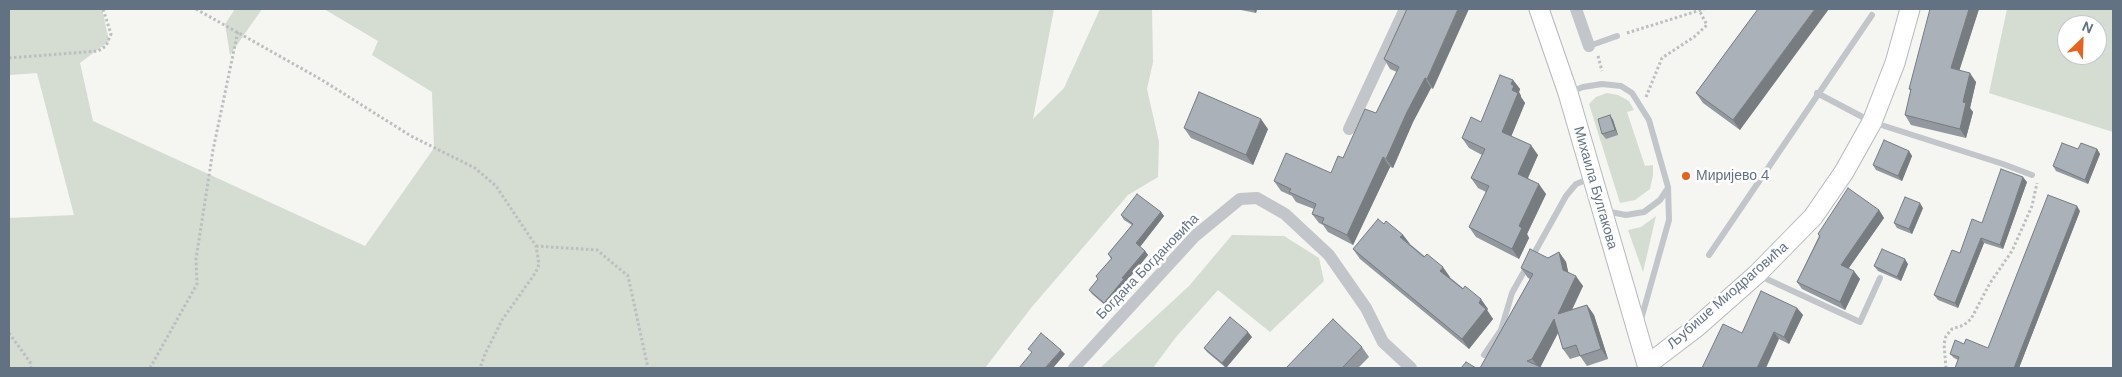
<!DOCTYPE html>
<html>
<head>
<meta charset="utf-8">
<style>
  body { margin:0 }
  #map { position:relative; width:2122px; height:377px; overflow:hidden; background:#f5f5f1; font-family:"DM Sans",sans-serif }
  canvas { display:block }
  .frame { position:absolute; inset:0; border:10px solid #637283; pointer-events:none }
  .north { position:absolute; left:2057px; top:15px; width:50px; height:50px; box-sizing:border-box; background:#fff; border:1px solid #c1c7cd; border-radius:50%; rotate:24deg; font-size:14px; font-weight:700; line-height:20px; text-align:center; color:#637283 }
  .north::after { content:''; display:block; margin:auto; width:18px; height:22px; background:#e8611e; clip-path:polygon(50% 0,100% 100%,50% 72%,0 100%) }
</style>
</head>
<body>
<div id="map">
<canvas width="2122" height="377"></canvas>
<div class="frame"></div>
<div class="north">N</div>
</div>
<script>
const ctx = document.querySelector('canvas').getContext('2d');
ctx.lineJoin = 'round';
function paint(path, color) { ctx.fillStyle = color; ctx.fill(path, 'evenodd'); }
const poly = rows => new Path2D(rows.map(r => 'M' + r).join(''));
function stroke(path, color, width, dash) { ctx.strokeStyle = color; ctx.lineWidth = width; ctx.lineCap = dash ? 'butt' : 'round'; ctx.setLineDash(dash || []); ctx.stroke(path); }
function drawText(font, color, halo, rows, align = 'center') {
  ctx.font = font + ' "DM Sans",sans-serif'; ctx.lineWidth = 5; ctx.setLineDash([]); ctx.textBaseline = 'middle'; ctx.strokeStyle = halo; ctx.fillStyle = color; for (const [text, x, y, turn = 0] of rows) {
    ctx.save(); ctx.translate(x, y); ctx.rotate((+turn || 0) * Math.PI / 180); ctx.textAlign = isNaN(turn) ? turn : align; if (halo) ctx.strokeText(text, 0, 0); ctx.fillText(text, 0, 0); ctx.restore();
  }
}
paint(poly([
  [9,9,102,9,109,41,80,63,93,121,365,246,434,148,432,92,372,55,378,41,324,9,1054,9,1033,119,1064,88,1100,9,1152,9,1153,62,1147,89,1159,142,1158,177,1128,195,1031,308,985,368,9,368,9,218,74,215,37,73,9,75],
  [235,9,262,9,230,55,225,24],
  [2007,9,2113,9,2113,132,1989,93],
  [2067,25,2097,25,2097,55,2067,55],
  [1607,93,1618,95,1629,101,1634,110,1627,112,1645,166,1653,165,1653,175,1650,189,1635,200,1620,203,1589,104,1596,97],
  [1656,216,1643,272,1628,230,1641,227],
  [1232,235,1284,236,1319,258,1324,281,1270,332,1218,290,1176,337,1153,368,1100,368,1189,286]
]), '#d5dcd2');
const secondary = poly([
  [1539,9,1568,93,1648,368],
  [1647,365,1697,327,1757,274,1813,217,1844,172,1872,122,1895,63,1910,9]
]);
stroke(secondary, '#b4b9be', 21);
stroke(poly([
  [196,9,322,80,411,136,475,168,496,186,536,246,539,264,536,272,502,320,485,354,480,368],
  [1627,33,1704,9],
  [1598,56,1602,71],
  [9,58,98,51,106,46,111,34,103,9],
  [1646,97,1662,58,1694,37,1707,25,1699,10],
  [536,246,597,250,628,276,648,368],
  [9,333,30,362,31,368],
  [150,368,197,284,196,259,213,150,238,31],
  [1946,368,1944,344,1946,336,1952,329,1964,325,1971,319,1990,283,2012,251,2032,206,2037,183]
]), '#bcbec0', 3, [2.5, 2.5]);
stroke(poly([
  [1589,46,1617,36],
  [1570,92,1583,87,1602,84,1621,86,1632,93,1649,120,1668,187,1669,220,1640,323],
  [1817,93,1872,122,2003,164,2032,175],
  [1605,211,1626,215,1644,212,1660,200,1668,188],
  [1709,255,1872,15],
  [1758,275,1860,322,1880,278],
  [1484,355,1501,330,1512,293,1566,196,1576,184,1591,178]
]), '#c2c5c9', 6);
stroke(poly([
  [1576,9,1589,46],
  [1349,129,1405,9],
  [1074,368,1195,236,1240,199,1257,198,1285,214,1329,255,1366,308,1383,342,1411,368]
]), '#c2c5c9', 12);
stroke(secondary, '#fff', 19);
paint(poly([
  [1236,9,1257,9,1256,13],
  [1407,9,1433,89,1431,88,1413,122,1393,168,1390,167,1353,245,1328,232,1323,225,1319,223,1312,214,1314,209,1296,202,1292,196,1281,191,1274,181,1331,173,1343,158,1376,113,1397,72,1390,69,1384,59],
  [1758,9,1740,130,1703,103,1696,93],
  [1979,9,1959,70,1976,82,1970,108,1973,112,1966,138,1911,125,1905,115,1911,91,1909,89],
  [1513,80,1520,89,1519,92,1521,96,1521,97,1525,103,1511,136,1538,155,1528,178,1546,194,1527,234,1529,238,1519,259,1476,237,1469,227,1486,192,1478,188,1471,178,1482,155,1469,148,1462,138,1481,122],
  [1610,115,1613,120,1618,135,1606,139,1602,134],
  [1184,128,1268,129,1253,165,1191,138],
  [2078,149,2097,149,2100,154,2088,184,2056,171,2053,166],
  [1909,151,1912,156,1902,181,1876,170,1873,165],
  [2027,182,2003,249,1984,243,1958,308,1938,300,1934,295,1960,253,1982,223],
  [1923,208,1912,234,1897,228,1894,223],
  [1879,210,1884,218,1848,269,1860,279,1845,310,1802,289,1797,282,1819,236,1818,234],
  [2080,211,2019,368,1955,368,1958,360,1954,358,1950,354,1964,344,1988,348],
  [1161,212,1164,216,1140,247,1145,251,1148,255,1126,282,1127,284,1107,307,1092,294,1089,290,1098,279,1096,276,1111,259,1108,254,1132,225,1124,220,1121,215],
  [1384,224,1403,235,1410,244,1488,309,1487,310,1493,319,1469,349,1360,259,1353,249],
  [1559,252,1566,262,1568,272,1583,286,1572,310,1587,305,1594,315,1608,359,1587,366,1580,356,1570,359,1563,349,1558,333,1540,367,1480,368,1530,279,1528,278,1521,268,1548,258],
  [1908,264,1901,281,1878,271,1874,266],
  [1797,308,1803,315,1789,344,1779,339,1742,333],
  [1252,337,1226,368,1207,352,1204,348],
  [1362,347,1369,357,1358,368,1286,368]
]), '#92989e');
paint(poly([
  [1253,9,1257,9,1256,13],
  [1458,9,1469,9,1433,89,1427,79],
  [1815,9,1829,9,1740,130,1733,120],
  [1969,9,1979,9,1957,78,1951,68],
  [1970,73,1976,82,1970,108,1973,112,1966,138,1960,129,1963,102],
  [1425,78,1431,88,1413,122,1393,168,1386,159,1407,112],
  [1513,80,1520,89,1519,92,1521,96,1521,97,1525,103,1509,142,1502,132,1512,90,1511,84],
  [1610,115,1613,120,1618,135,1615,130],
  [1261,119,1268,129,1253,165,1246,155],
  [1531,145,1538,155,1525,184,1518,174],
  [2097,149,2100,154,2088,184,2085,180],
  [1909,151,1912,156,1902,181,1898,176],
  [1383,157,1390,167,1353,245,1347,235],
  [2023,177,2027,182,2003,249,2000,245],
  [1539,184,1546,194,1527,234,1529,238,1519,259,1512,249,1519,226],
  [1920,203,1923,208,1912,234,1909,229],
  [2077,206,2080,211,2019,368,2014,368],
  [1879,210,1884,218,1846,272,1841,265],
  [1161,212,1164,216,1139,248,1136,243],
  [1403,235,1410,244,1400,237],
  [1981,238,1984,243,1958,308,1955,303],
  [1145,251,1148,255,1126,282,1127,284,1107,307,1104,303,1122,278],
  [1559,252,1566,262,1570,280,1563,270],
  [1905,259,1908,264,1901,281,1897,277],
  [1443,267,1450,277,1447,281,1440,271],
  [1854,271,1860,279,1845,310,1840,302],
  [1576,276,1583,286,1565,324,1558,314],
  [1481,299,1488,309,1487,310,1493,319,1469,349,1462,339,1479,303],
  [1587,305,1594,315,1608,359,1601,349],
  [1797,308,1803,315,1789,344,1784,337],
  [1554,319,1560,329,1540,368,1539,368,1532,359],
  [1248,332,1252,337,1226,368,1222,363],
  [1774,332,1779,339,1766,368,1757,368],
  [1061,350,1065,354,1053,368,1045,368]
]), '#777c81');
const building = poly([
  [1407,9,1458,9,1427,79,1425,78,1407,112,1386,159,1383,157,1347,235,1322,223,1324,218,1312,214,1316,204,1289,192,1291,189,1274,181,1286,153,1331,173,1338,156,1343,158,1365,109,1376,113,1399,67,1384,59,1407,9],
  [1758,9,1815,9,1733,120,1696,93,1758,9],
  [1930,9,1969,9,1951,68,1970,73,1963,102,1966,103,1960,129,1905,115,1911,89,1909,89,1930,9],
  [1500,75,1513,80,1511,84,1514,86,1512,90,1518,93,1502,132,1531,145,1518,174,1539,184,1519,226,1522,228,1512,249,1469,227,1489,186,1471,178,1485,149,1462,138,1471,117,1481,122,1500,75],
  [1199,92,1261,119,1246,155,1184,128,1199,92],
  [1610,115,1615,130,1602,134,1598,119,1610,115],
  [1884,140,1909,151,1898,176,1873,165,1884,140],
  [2062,143,2078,149,2081,143,2097,149,2085,180,2053,166,2062,143],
  [2001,169,2023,177,2000,245,1981,238,1955,303,1934,295,1952,250,1960,253,1972,219,1982,223,2001,169],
  [1848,188,1879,210,1841,265,1854,271,1840,302,1797,282,1820,236,1818,234,1848,188],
  [1137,194,1161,212,1136,243,1145,251,1122,278,1124,279,1104,303,1089,290,1098,279,1096,276,1112,258,1108,254,1133,224,1121,215,1137,194],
  [2048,195,2077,206,2014,368,1955,368,1959,357,1950,354,1955,340,1964,344,1966,339,1988,348,2048,195],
  [1905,197,1920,203,1909,229,1894,223,1905,197],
  [1378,219,1384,224,1386,221,1403,235,1400,237,1424,257,1427,254,1443,267,1440,271,1463,289,1465,286,1481,299,1479,303,1486,309,1462,339,1353,249,1378,219],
  [1530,249,1548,258,1559,252,1563,270,1576,276,1558,314,1587,305,1601,349,1580,356,1576,345,1563,349,1554,319,1532,359,1527,361,1543,368,1480,368,1533,274,1521,268,1530,249],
  [1882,249,1905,259,1897,277,1874,266,1882,249],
  [1761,291,1797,308,1784,337,1774,332,1757,368,1702,368,1723,324,1742,333,1761,291],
  [1230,317,1248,332,1222,363,1204,348,1230,317],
  [1333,319,1362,347,1342,368,1286,368,1333,319],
  [1041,333,1061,350,1045,368,1019,368,1032,352,1028,349,1041,333],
  [1466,362,1476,368,1461,368,1466,362]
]);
paint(building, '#aab1b8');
stroke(building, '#777c81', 1);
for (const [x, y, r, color] of [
  [1686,176,5,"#e8611e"]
]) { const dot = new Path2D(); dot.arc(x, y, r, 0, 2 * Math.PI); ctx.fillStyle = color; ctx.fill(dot); stroke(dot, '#fff', 2); }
drawText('14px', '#637283', '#fff', [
  ["Миријево 4",1696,176]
], 'left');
drawText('14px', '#637283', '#fff', [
  ["Михаила Булгакова",1595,188,74],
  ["Богдана Богдановића",1148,267,-46],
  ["Љубише Миодраговића",1728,296,-41]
]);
</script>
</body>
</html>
